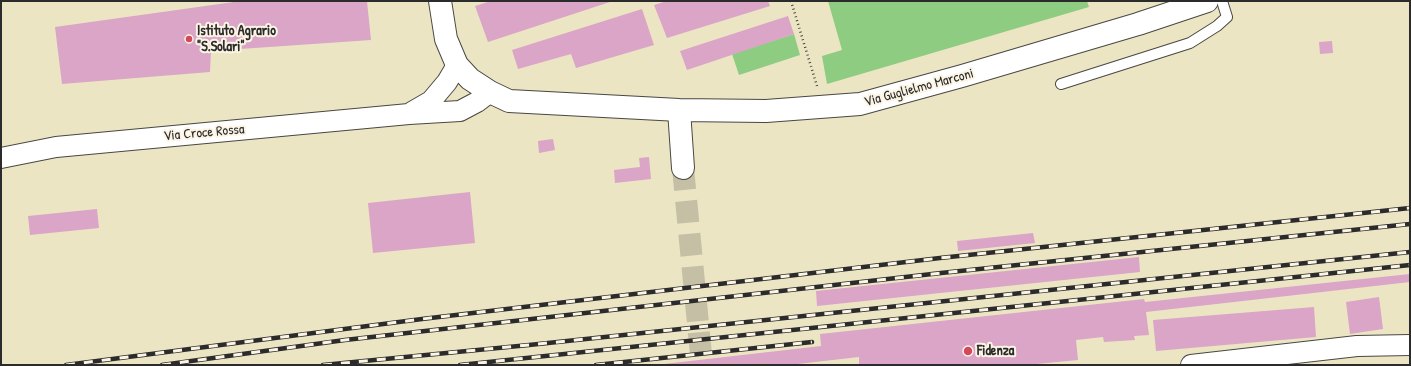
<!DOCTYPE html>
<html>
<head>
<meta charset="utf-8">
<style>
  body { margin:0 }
  #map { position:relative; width:1411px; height:366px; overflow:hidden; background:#ece5c4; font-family:"Patrick Hand",sans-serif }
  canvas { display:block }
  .frame { position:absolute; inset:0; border:2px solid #2b2b2b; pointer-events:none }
</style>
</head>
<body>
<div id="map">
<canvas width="1411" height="366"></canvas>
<div class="frame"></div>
</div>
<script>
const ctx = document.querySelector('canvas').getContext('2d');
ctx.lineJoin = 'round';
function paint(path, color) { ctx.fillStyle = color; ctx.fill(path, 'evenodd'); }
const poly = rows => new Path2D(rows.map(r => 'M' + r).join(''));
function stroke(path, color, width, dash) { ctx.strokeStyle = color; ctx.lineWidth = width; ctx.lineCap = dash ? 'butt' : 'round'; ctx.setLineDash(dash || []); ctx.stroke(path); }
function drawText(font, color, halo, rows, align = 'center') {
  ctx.font = font + ' "Patrick Hand",sans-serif'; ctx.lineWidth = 4; ctx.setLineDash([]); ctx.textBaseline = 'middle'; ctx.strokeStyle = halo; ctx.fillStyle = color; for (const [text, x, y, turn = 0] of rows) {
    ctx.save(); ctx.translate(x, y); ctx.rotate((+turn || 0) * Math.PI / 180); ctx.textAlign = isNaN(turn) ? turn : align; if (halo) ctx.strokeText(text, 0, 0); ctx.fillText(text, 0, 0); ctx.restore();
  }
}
paint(poly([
  [828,1,1087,1,1089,7,827,84,822,56,842,50],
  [794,34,800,55,739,75,732,54]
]), '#8ecc81');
paint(poly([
  [241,1,367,1,371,40,211,51,210,72,62,84,55,27],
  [491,1,613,1,488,42,475,6],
  [667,1,768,1,770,6,667,38,654,5],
  [642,9,654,45,576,68,571,54,518,69,512,50],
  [788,16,794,34,687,70,680,51],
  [1332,41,1333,53,1320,54,1319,42],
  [553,139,555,150,539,153,538,141],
  [649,157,651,179,615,183,614,170,640,167,639,158],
  [470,192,475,243,373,253,368,203],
  [97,209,99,228,30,235,28,216],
  [1033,233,1035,243,958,251,957,241],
  [1139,257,1140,272,817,306,816,291],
  [1410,274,1410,282,1146,312,1149,335,1134,336,1135,340,1104,342,1103,337,1076,340,1078,360,1026,365,859,365,859,357,789,365,655,365,821,346,820,334,1144,299,1145,302],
  [1379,297,1383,329,1350,334,1346,302],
  [1314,307,1316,337,1156,351,1153,320]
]), '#daa5c6');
stroke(poly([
  [683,168,702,365]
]), '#c5c0a5', 22, [22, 11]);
const lane = poly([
  [1061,84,1190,43,1217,26,1227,17,1222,1]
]);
const street = poly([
  [412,112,431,101,447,82,457,65],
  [1,158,56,147,409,114,460,111,477,102,490,92],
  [1191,365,1357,346,1410,345]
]);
const secondary = poly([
  [440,1,446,39,457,65,470,79,490,92,509,101,679,110,766,111,860,104,962,76,1138,24,1207,1],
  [679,110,683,168]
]);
stroke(lane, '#484742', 12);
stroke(street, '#484742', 22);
stroke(secondary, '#484742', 24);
stroke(poly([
  [791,1,817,86]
]), '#484742', 2.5, [1, 3]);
stroke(lane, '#fff', 10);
stroke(street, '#fff', 20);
stroke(secondary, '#fff', 22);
const rail = poly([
  [66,365,422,319,940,258,1410,208],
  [162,365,345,340,941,273,1410,224],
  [323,365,529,345,1410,252],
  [460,365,1410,265],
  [596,365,812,342]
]);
stroke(rail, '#2b2b2b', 4.5);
stroke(rail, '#fcf5e5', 3, [9]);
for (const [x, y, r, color] of [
  [189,39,4,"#d1495b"],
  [968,351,5,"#d1495b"]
]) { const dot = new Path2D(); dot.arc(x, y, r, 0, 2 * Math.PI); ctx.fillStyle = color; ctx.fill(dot); stroke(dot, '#fcf5e5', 1.5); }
drawText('bold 14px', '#2b2b2b', '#fcf5e5', [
  ["Istituto Agrario",197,31],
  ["\"S.Solari\"",197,47],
  ["Fidenza",977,351]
], 'left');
drawText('14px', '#2b2b2b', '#fcf5e5', [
  ["Via Guglielmo Marconi",919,88,-15],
  ["Via Croce Rossa",204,133,-5]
]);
</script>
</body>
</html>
